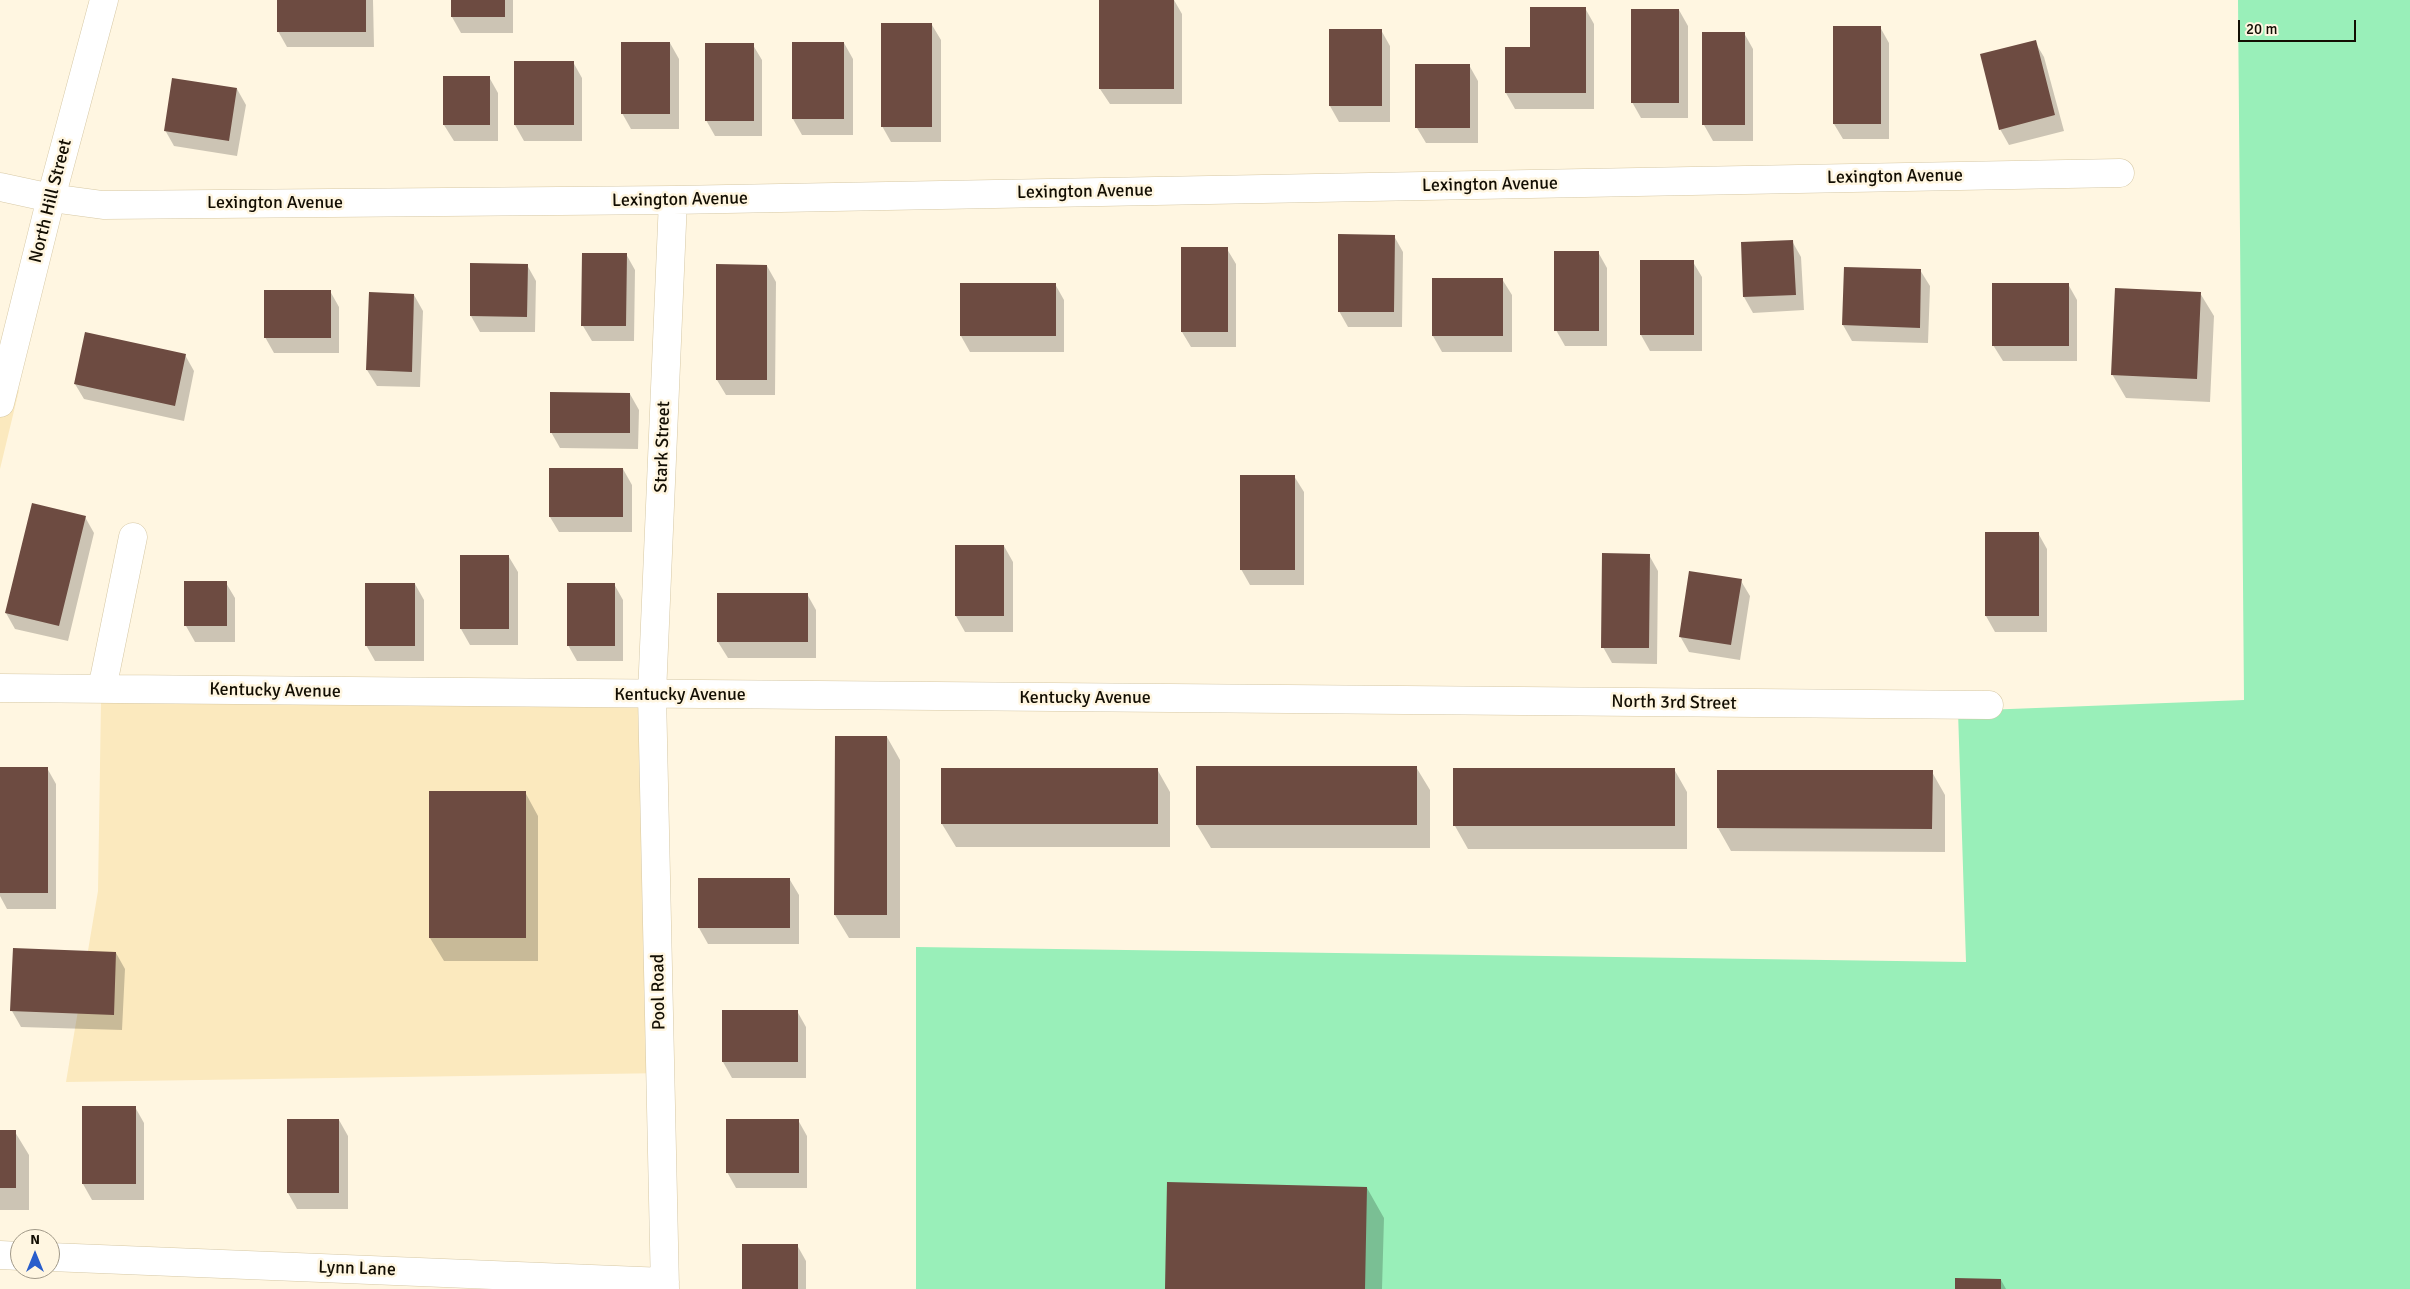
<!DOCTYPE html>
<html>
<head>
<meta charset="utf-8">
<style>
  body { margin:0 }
  #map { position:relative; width:2410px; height:1289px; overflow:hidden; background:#fff6e1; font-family:Signika,sans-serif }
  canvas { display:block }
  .north { position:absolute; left:10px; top:1229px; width:50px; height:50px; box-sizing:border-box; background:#fff6e1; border:1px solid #a19988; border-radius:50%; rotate:0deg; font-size:14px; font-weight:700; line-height:20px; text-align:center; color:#130e03 }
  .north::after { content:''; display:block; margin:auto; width:18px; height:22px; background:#295dcb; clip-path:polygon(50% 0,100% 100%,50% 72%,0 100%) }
  .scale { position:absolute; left:2238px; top:20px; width:118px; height:22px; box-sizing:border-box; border:2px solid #130e03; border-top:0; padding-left:6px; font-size:15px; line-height:18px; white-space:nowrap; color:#130e03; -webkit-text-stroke:4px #fff6e1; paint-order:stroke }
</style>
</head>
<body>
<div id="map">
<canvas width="2410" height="1289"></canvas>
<div class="north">N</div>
<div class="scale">20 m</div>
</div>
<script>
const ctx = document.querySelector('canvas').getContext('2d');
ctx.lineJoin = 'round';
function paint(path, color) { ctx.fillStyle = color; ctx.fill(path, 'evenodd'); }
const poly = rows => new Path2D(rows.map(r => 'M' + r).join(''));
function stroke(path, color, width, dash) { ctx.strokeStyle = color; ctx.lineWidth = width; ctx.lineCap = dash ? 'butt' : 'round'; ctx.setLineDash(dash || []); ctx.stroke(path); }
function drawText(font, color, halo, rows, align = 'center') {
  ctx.font = font + ' Signika,sans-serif'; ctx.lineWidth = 5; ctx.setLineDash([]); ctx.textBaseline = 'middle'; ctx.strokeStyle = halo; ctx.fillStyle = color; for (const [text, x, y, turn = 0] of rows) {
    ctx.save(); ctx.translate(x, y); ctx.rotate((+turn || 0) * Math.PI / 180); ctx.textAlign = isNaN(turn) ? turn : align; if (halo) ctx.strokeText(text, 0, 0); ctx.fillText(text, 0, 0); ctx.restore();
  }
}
paint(poly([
  [0,389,19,390,0,469],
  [662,693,668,1073,66,1082,98,891,101,702]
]), '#fbe9be');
paint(poly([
  [2238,0,2410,0,2410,1289,916,1289,916,947,1966,962,1958,711,2244,700]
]), '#99efb9');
paint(poly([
  [278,0,373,0,374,47,287,47,278,31],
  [452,0,513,0,513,33,461,33,452,17],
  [1100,0,1174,0,1182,14,1182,104,1110,104,1100,89],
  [1585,8,1594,24,1594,109,1515,109,1506,93,1506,48,1531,48],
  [1679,10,1688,26,1688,118,1641,118,1632,102],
  [932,25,941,40,941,142,891,142,882,126],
  [1880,27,1889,43,1889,139,1843,139,1834,124],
  [1330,30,1381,30,1390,46,1390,122,1339,122,1330,106],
  [1744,33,1753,49,1753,141,1713,141,1704,125],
  [2035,42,2044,57,2064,131,2009,145,2000,129],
  [670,43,679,59,679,129,631,129,622,113],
  [793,43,844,43,853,59,853,135,802,135,793,119],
  [753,45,762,60,762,136,715,136,706,120],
  [573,62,582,78,582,141,524,141,515,125],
  [1469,65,1478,81,1478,143,1426,143,1417,128],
  [489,77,498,93,498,141,454,141,444,125],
  [237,89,246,105,237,156,174,146,165,130],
  [1394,236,1403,252,1402,327,1348,327,1339,311],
  [1792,241,1801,257,1804,310,1753,313,1744,297,1742,243],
  [1227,249,1236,264,1236,347,1191,347,1182,332],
  [1598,252,1607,268,1607,346,1565,346,1556,330],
  [626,254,635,270,634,341,592,341,583,326],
  [1693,262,1702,277,1702,351,1650,351,1641,335],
  [527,265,536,281,535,332,480,332,471,316],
  [767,266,776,282,775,395,726,395,717,380],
  [1845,268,1920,270,1930,286,1928,343,1852,341,1843,325],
  [1433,279,1502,279,1512,295,1512,352,1442,352,1433,336],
  [961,284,1055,284,1064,300,1064,352,970,352,961,336],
  [2068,284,2077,300,2077,361,2003,361,1993,345],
  [330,291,339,307,339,353,274,353,265,337],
  [2200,293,2214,316,2210,402,2126,398,2112,374],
  [414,295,423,311,420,387,377,386,367,370],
  [185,355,194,371,184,421,84,399,75,384],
  [630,394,639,410,638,449,560,448,551,432],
  [623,469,632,485,632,532,559,532,550,517],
  [1294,476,1304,492,1304,585,1250,585,1241,569],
  [85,517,94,533,68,641,15,629,6,613],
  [1986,533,2038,533,2047,549,2047,632,1995,632,1986,616],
  [956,546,1004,546,1013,562,1013,632,965,632,956,616],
  [1649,555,1658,571,1657,664,1612,663,1603,647],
  [461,557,509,557,518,572,518,645,470,645,461,629],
  [1741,581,1750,596,1740,660,1689,652,1680,636],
  [226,583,235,598,235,642,195,642,186,626],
  [415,584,424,600,424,661,375,661,366,645],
  [614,584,623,600,623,661,577,661,568,645],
  [718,594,807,594,816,610,816,658,728,658,718,642],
  [887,737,900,760,900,938,849,938,835,915],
  [1416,767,1430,790,1430,848,1211,848,1197,825],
  [0,768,47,768,56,784,56,909,7,909,0,896],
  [942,769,1157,769,1170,792,1170,847,956,847,942,824],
  [1674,769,1687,792,1687,849,1468,849,1455,826],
  [1932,772,1945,795,1945,852,1731,851,1718,828],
  [525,792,538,816,538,961,444,961,430,938],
  [790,880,799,895,799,944,708,944,699,928],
  [14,950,116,953,125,969,122,1030,21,1027,12,1011],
  [797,1011,806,1027,806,1078,732,1078,723,1062],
  [135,1107,144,1123,144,1200,92,1200,83,1184],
  [288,1120,339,1120,348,1136,348,1209,297,1209,288,1193],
  [798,1120,807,1136,807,1188,736,1188,727,1172],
  [0,1132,15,1132,29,1155,29,1210,0,1210],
  [1367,1188,1384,1218,1382,1289,1166,1289],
  [797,1245,806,1261,806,1289,744,1289],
  [2001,1280,2006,1289,1956,1289]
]), '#0003');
paint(poly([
  [277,0,366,0,366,32,277,32],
  [451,0,505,0,505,17,451,17],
  [1099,0,1174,0,1174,89,1099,89],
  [1530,7,1586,7,1586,93,1505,93,1505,47,1530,47],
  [1631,9,1679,9,1679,103,1631,103],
  [881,23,932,23,932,127,881,127],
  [1833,26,1881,26,1881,124,1833,124],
  [1329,29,1382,29,1382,106,1329,106],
  [1702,32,1745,32,1745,125,1702,125],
  [2036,40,2055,115,1999,130,1980,54],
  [621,42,670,42,670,114,621,114],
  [792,42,844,42,844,119,792,119],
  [705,43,754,43,754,121,705,121],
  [514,61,574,61,574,125,514,125],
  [1415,64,1470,64,1470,128,1415,128],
  [443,76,490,76,490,125,443,125],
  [172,78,237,88,229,141,164,131],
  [1338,234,1395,235,1394,312,1338,312],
  [1793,240,1796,295,1743,297,1741,242],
  [1181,247,1228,247,1228,332,1181,332],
  [1554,251,1599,251,1599,331,1554,331],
  [582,253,627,253,626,326,581,326],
  [1640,260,1694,260,1694,335,1640,335],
  [470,263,528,264,527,317,470,316],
  [716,264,767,265,767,380,716,380],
  [1844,267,1921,269,1920,328,1842,325],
  [1432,278,1503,278,1503,336,1432,336],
  [960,283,1056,283,1056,336,960,336],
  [1992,283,2069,283,2069,346,1992,346],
  [2115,288,2201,292,2197,379,2111,375],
  [264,290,331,290,331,338,264,338],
  [369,292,414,294,412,372,366,370],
  [85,332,186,354,175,406,74,384],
  [550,392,630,393,630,433,550,433],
  [549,468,623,468,623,517,549,517],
  [1240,475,1295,475,1295,570,1240,570],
  [32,503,86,516,59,626,5,613],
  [1985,532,2039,532,2039,616,1985,616],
  [955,545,1004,545,1004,616,955,616],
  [1602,553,1650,554,1649,648,1601,648],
  [460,555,509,555,509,629,460,629],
  [1689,571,1742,579,1731,645,1679,637],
  [184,581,227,581,227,626,184,626],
  [365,583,415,583,415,646,365,646],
  [567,583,615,583,615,646,567,646],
  [717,593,808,593,808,642,717,642],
  [835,736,887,736,887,915,834,915],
  [1196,766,1417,766,1417,825,1196,825],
  [0,767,48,767,48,893,0,893],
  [941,768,1158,768,1158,824,941,824],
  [1453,768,1675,768,1675,826,1453,826],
  [1717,770,1933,770,1932,829,1717,828],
  [429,791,526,791,526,938,429,938],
  [698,878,790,878,790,928,698,928],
  [13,948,116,952,114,1015,10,1011],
  [722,1010,798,1010,798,1062,722,1062],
  [82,1106,136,1106,136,1184,82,1184],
  [287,1119,339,1119,339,1193,287,1193],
  [726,1119,799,1119,799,1173,726,1173],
  [0,1130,16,1130,16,1188,0,1188],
  [1167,1182,1367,1187,1365,1289,1165,1289],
  [742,1244,798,1244,798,1289,742,1289],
  [1955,1278,2001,1279,2001,1289,1955,1289]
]), '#6d4b41');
const minor = poly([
  [0,187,51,198,103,205,673,200,2120,173],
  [0,403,51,198,104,0],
  [0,688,1989,705],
  [102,689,133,537],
  [0,1255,20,1256],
  [50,1257,665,1282],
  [665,1289,652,694,673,200]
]);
stroke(minor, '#d6c8a5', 29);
stroke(minor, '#fff', 28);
drawText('18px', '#130e03', '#fff6e1', [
  ["Lexington Avenue",1895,177,-1],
  ["Lexington Avenue",1490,185,-1],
  ["Lexington Avenue",1085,192,-1],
  ["Lexington Avenue",680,200,-1],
  ["North Hill Street",51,201,-76],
  ["Lexington Avenue",275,203],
  ["Stark Street",663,447,-88],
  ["Kentucky Avenue",275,691,1],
  ["Kentucky Avenue",680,695],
  ["Kentucky Avenue",1085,698],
  ["North 3rd Street",1674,703,1],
  ["Pool Road",659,992,-91],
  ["Lynn Lane",357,1269,2]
]);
</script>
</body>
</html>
